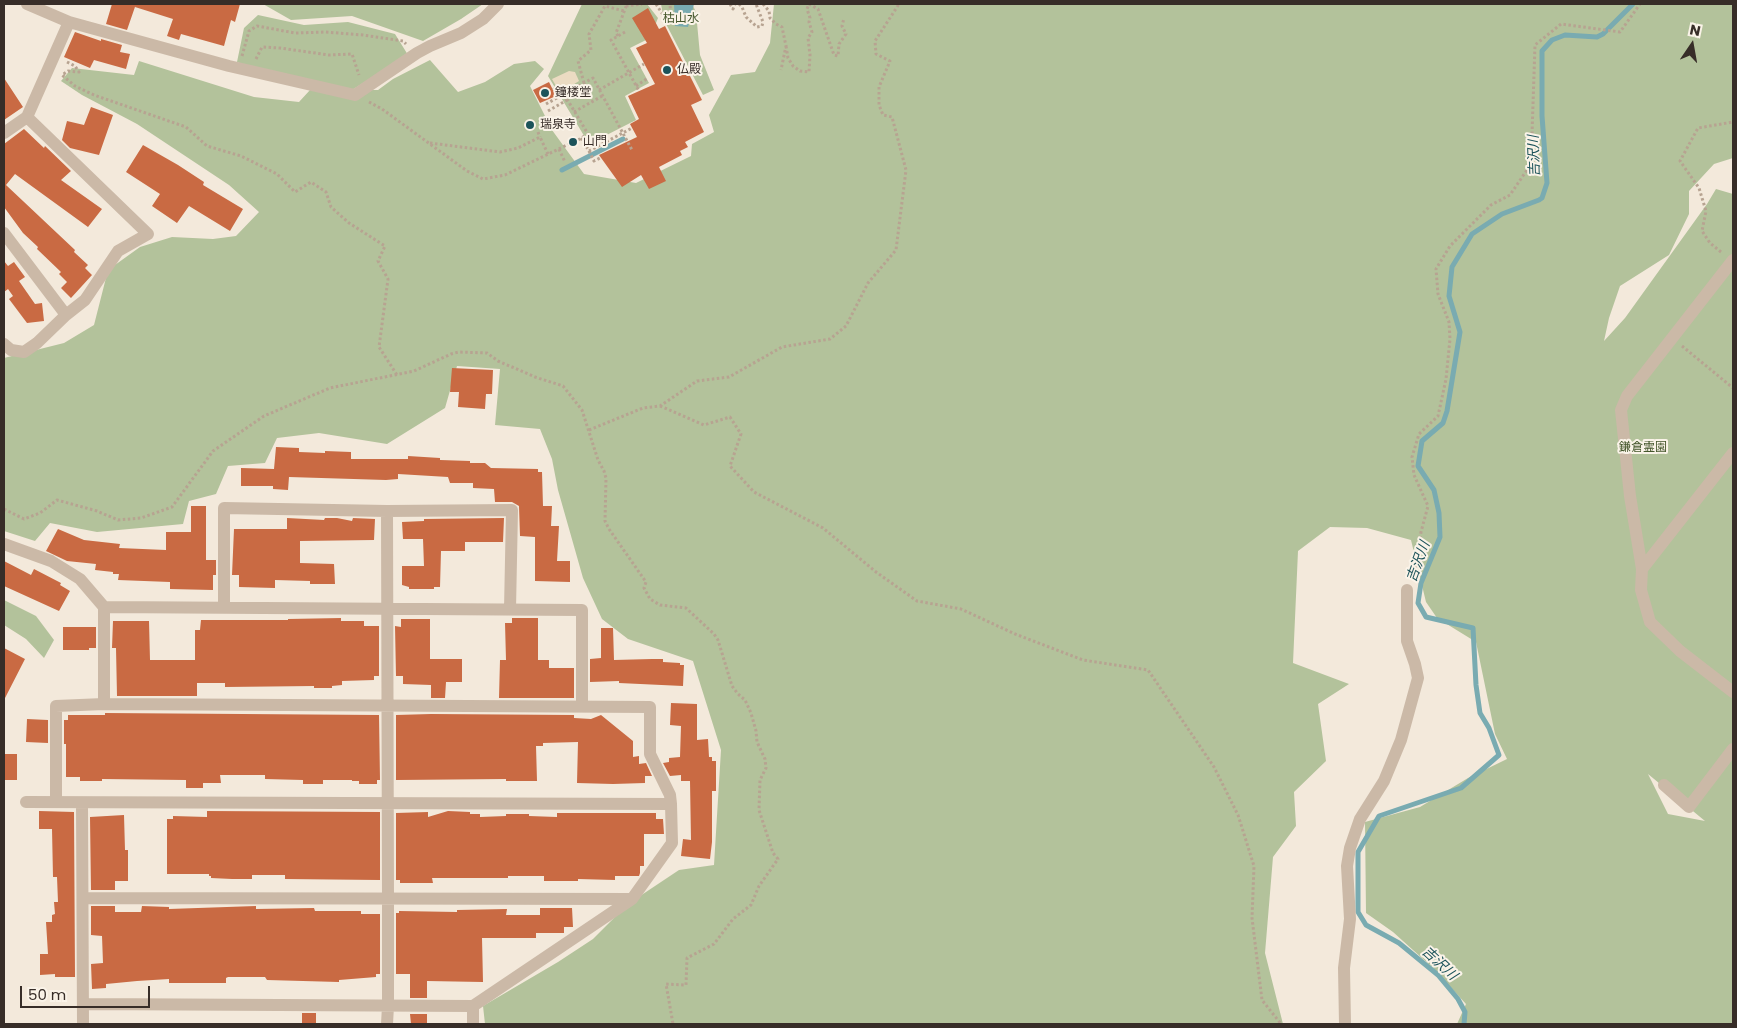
<!DOCTYPE html>
<html>
<head>
<meta charset="utf-8">
<style>
  body { margin:0 }
  #map { position:relative; width:1737px; height:1028px; overflow:hidden; background:#f3e9db; font-family:Poppins,sans-serif }
  canvas { display:block }
  .frame { position:absolute; inset:0; border:5px solid #372d28; pointer-events:none }
  .north { position:absolute; left:1667px; top:20px; width:50px; height:50px; -webkit-text-stroke:4px #faf3e8; paint-order:stroke; rotate:12deg; font-size:14px; font-weight:700; line-height:20px; text-align:center; color:#372d28 }
  .north::after { content:''; display:block; margin:auto; width:18px; height:22px; background:#372d28; clip-path:polygon(50% 0,100% 100%,50% 72%,0 100%) }
  .scale { position:absolute; left:20px; top:986px; width:130px; height:22px; box-sizing:border-box; border:2px solid #372d28; border-top:0; padding-left:6px; font-size:15px; line-height:18px; white-space:nowrap; color:#372d28; -webkit-text-stroke:4px #faf3e8; paint-order:stroke }
</style>
</head>
<body>
<div id="map">
<canvas width="1737" height="1028"></canvas>
<div class="frame"></div>
<div class="north">N</div>
<div class="scale">50 m</div>
</div>
<script>
const ctx = document.querySelector('canvas').getContext('2d');
ctx.lineJoin = 'round';
function paint(path, color) { ctx.fillStyle = color; ctx.fill(path, 'evenodd'); }
const poly = rows => new Path2D(rows.map(r => 'M' + r).join(''));
function stroke(path, color, width, dash) { ctx.strokeStyle = color; ctx.lineWidth = width; ctx.lineCap = dash ? 'butt' : 'round'; ctx.setLineDash(dash || []); ctx.stroke(path); }
function drawText(font, color, halo, rows, align = 'center') {
  ctx.font = font + ' Poppins,"Noto Sans JP",sans-serif'; ctx.lineWidth = 4; ctx.setLineDash([]); ctx.textBaseline = 'middle'; ctx.strokeStyle = halo; ctx.fillStyle = color; for (const [text, x, y, turn = 0] of rows) {
    ctx.save(); ctx.translate(x, y); ctx.rotate((+turn || 0) * Math.PI / 180); ctx.textAlign = isNaN(turn) ? turn : align; if (halo) ctx.strokeText(text, 0, 0); ctx.fillText(text, 0, 0); ctx.restore();
  }
}
paint(poly([
  [263,4,483,4,461,19,423,41,352,16,291,20],
  [582,4,647,4,658,18,650,38,630,48,649,83,625,96,636,120,589,144,548,76],
  [661,4,692,4,696,12,700,55,714,90,703,95,664,20],
  [774,4,1733,4,1733,158,1714,164,1689,191,1689,214,1669,255,1620,286,1609,318,1604,341,1625,318,1707,204,1716,189,1733,194,1733,1024,1457,1024,1466,1004,1433,968,1393,932,1366,913,1365,822,1420,807,1468,778,1507,759,1495,734,1476,642,1437,618,1426,602,1411,540,1367,528,1330,527,1298,551,1293,663,1349,684,1318,704,1326,761,1294,792,1296,826,1273,857,1265,953,1283,1024,485,1024,483,1006,558,962,593,939,628,904,679,870,714,865,721,750,693,661,628,639,602,619,583,578,558,490,552,459,540,429,495,425,500,369,457,366,445,408,387,444,319,433,277,438,265,463,228,466,216,494,189,501,183,524,97,532,50,523,35,541,4,531,4,358,64,343,94,325,108,270,140,247,172,237,213,239,236,236,259,212,229,185,137,124,82,95,61,81,72,68,134,75,139,61,254,97,299,102,310,90,237,62,244,28,258,15,304,25,348,22,395,34,408,55,352,90,378,90,393,79,430,60,458,92,485,82,514,64,535,61,544,69,530,86,552,130,584,174,636,183,691,156,692,144,714,132,709,115,731,75,755,72,770,43],
  [1648,774,1705,821,1668,814],
  [4,600,36,616,54,640,44,658,26,639,4,625]
]), '#b3c29b');
paint(poly([
  [569,71,575,72,579,81,560,93,552,79]
]), '#ebdbc2');
paint(poly([
  [674,4,694,4,688,27,675,26]
]), '#79abb1');
stroke(poly([
  [562,170,623,139],
  [1464,1024,1465,1012,1458,999,1438,975,1399,943,1366,925,1358,912,1358,852,1379,816,1461,788,1499,755,1489,728,1480,713,1476,685,1473,628,1426,617,1418,603,1421,583,1440,537,1439,513,1434,490,1418,466,1422,441,1443,423,1447,411,1460,332,1449,296,1452,267,1472,234,1502,214,1539,200,1542,198,1547,183,1542,116,1542,51,1552,40,1565,35,1597,37,1603,34,1633,4]
]), '#79abb1', 5);
paint(poly([
  [112,4,240,4,235,22,231,20,224,46,181,34,179,40,167,36,173,19,135,7,136,4,127,30,106,24],
  [648,8,659,29,665,26,702,100,691,105,704,132,685,142,688,147,680,151,682,155,659,167,666,181,649,189,641,175,622,187,599,155,637,137,630,124,639,119,628,96,655,84,636,48,647,43,632,18],
  [75,32,101,41,101,39,122,45,120,52,130,54,126,69,94,60,90,68,64,57],
  [4,78,23,107,4,120],
  [549,82,556,96,540,103,533,90],
  [91,107,113,115,99,155,70,148,62,140,67,121,84,125],
  [24,129,44,148,45,146,71,171,61,180,102,209,88,227,15,174,6,185,75,250,74,252,88,265,85,268,92,275,71,298,61,288,67,282,59,274,61,272,37,249,38,247,23,233,4,207,4,144],
  [143,145,178,165,204,182,203,185,243,209,230,231,189,206,177,223,152,206,160,194,126,172],
  [4,261,8,266,14,262,25,277,19,281,35,304,42,303,44,321,27,323,9,299,13,296,8,289,4,292],
  [452,368,493,370,492,394,486,394,485,409,458,407,459,392,450,392],
  [276,447,299,448,299,452,325,453,325,451,351,452,351,459,408,459,408,456,440,458,440,460,470,461,470,463,485,463,491,468,538,469,538,472,542,472,543,506,552,506,551,526,559,526,557,561,570,561,570,582,535,581,535,537,520,536,519,506,512,502,495,502,494,489,473,488,473,483,450,483,448,477,398,474,398,479,386,480,289,477,288,490,273,489,273,486,241,486,241,468,274,469],
  [191,506,206,506,206,560,216,560,216,575,213,575,213,590,170,589,170,582,118,580,119,574,113,574,113,572,95,570,96,564,67,561,46,551,58,529,84,540,120,544,119,548,166,550,166,532,191,532],
  [287,518,324,520,325,518,337,518,352,521,353,518,375,519,374,540,300,541,300,563,334,564,335,584,310,584,310,581,275,580,275,588,239,587,239,575,232,575,234,529,287,529],
  [504,518,503,542,465,542,465,551,441,551,440,587,434,587,434,589,409,589,409,587,402,585,402,566,424,566,423,539,403,539,402,522,424,521,424,519],
  [4,561,31,575,34,569,61,583,60,585,70,591,59,611,4,586],
  [341,618,341,621,364,621,364,626,379,626,379,676,374,676,374,680,342,681,342,685,332,686,332,688,314,688,314,686,225,687,225,683,197,683,197,696,117,696,116,648,112,648,113,621,149,621,150,660,195,660,195,630,200,630,201,620,288,620,288,619],
  [512,618,538,618,538,660,549,660,549,668,574,668,574,698,499,698,500,660,506,660,505,623,512,623],
  [401,619,430,619,430,659,462,659,462,682,446,682,445,698,431,698,431,685,403,684,403,676,396,676,395,626,401,627],
  [63,627,96,627,96,648,89,648,89,650,63,650],
  [601,628,613,628,614,660,652,659,663,659,663,662,680,663,680,665,684,665,683,686,619,683,619,681,590,682,590,659,601,658],
  [4,648,25,659,4,700],
  [671,703,697,704,697,740,708,739,709,757,712,757,712,761,716,761,716,791,712,791,712,842,710,859,681,856,683,839,691,840,690,781,681,781,681,775,670,776,663,763,669,762,669,758,680,757,681,726,670,725],
  [105,713,379,715,380,780,377,780,377,784,359,784,359,781,352,781,352,780,323,780,323,784,303,784,303,780,265,779,265,775,220,775,221,783,203,783,203,788,186,788,186,780,102,779,102,781,80,781,80,777,66,777,66,744,64,744,64,720,68,720,68,715,105,715],
  [431,714,574,715,574,718,591,719,601,715,633,741,633,757,639,756,639,764,646,763,652,776,645,776,645,783,613,784,577,783,578,742,543,743,543,746,536,746,537,781,506,781,506,779,396,780,396,715],
  [27,719,48,720,48,743,26,742],
  [4,754,17,754,17,780,4,780],
  [39,811,74,812,75,977,55,977,55,974,40,975,40,954,48,954,46,922,52,922,52,915,55,914,54,902,58,902,57,877,53,877,52,829,39,829],
  [207,811,380,812,380,880,285,879,285,875,252,875,252,879,232,879,211,878,211,876,209,876,209,874,167,874,167,819,173,819,173,816,207,817],
  [448,811,470,812,470,814,480,814,480,817,506,816,506,814,529,814,529,816,557,817,557,813,656,813,656,819,663,819,664,834,644,834,644,866,640,866,640,873,639,876,615,876,615,880,578,879,578,881,544,881,544,876,508,876,508,878,432,878,433,883,400,883,400,880,396,880,396,813,428,812,428,817],
  [124,815,125,850,128,850,128,881,115,881,115,890,91,890,90,817],
  [91,906,115,906,115,912,141,912,142,906,169,907,169,909,256,906,256,909,314,908,315,911,361,911,361,914,380,914,380,974,376,974,376,977,339,980,339,982,267,980,265,977,228,977,226,978,226,983,169,983,169,979,137,981,106,984,106,988,92,989,91,964,103,963,102,936,91,935],
  [540,908,572,908,573,927,564,927,564,933,536,933,536,938,482,938,483,982,427,981,427,998,410,998,410,974,396,974,396,913,399,913,399,911,457,912,457,910,507,909,506,915,540,915],
  [302,1013,316,1013,316,1024,302,1024],
  [410,1014,427,1014,427,1024,411,1024]
]), '#c96a43');
stroke(poly([
  [656,4,667,21,671,18,670,4],
  [730,4,733,9,735,4],
  [739,4,742,7,746,17,757,27,762,26,763,22,756,4],
  [763,4,769,11,770,18,776,24,782,27,786,46,781,70],
  [626,6,642,4],
  [625,32,611,40,639,91],
  [618,36,616,33,627,4],
  [786,46,788,58,793,66,800,71,809,72,810,55,808,38,812,32,809,22,810,18,807,9,809,4,818,9,834,55,838,56,839,44,846,34,842,26,844,18],
  [242,56,249,31,257,26,295,33,325,32,363,35,403,41,406,44],
  [256,59,262,47,280,48,329,55,352,54,359,75],
  [67,62,75,66,79,72,68,71,62,75,75,86,94,95,186,127,207,146,241,156,277,174,295,192,311,182,326,192,331,207,349,223,385,246,378,261,388,279,379,347,397,375],
  [584,83,578,61,591,50,589,34,605,6,624,11],
  [636,86,648,78],
  [553,90,557,87],
  [599,90,644,64],
  [369,102,382,109,467,171,483,179,505,175,569,144],
  [546,104,564,94,563,91],
  [548,111,567,100],
  [574,112,602,96],
  [538,132,540,137],
  [581,138,589,151,632,128],
  [578,140,588,134,564,94,593,78,632,150],
  [430,143,500,152,518,148,540,137,548,154],
  [559,149,565,162],
  [589,151,594,161,600,158],
  [1721,252,1710,243,1702,231,1706,211,1699,188,1680,161,1698,128,1733,122],
  [1682,346,1733,388],
  [660,406,704,425,730,417,741,434,730,466,754,492,823,528,876,572,917,601,961,609,1015,634,1083,660,1148,670,1214,767,1238,815,1254,866,1252,918,1262,1000,1281,1024],
  [589,430,643,408,660,406,697,381,729,377,782,347,830,339,846,326,868,283,896,250,906,170,892,117,883,115,879,105,879,87,890,61,876,54,875,41,899,4],
  [4,509,24,519,40,513,57,500,97,511,118,520,141,518,172,507,213,451,264,416,330,388,414,371,451,354,459,352,487,353,498,361,512,367,535,377,563,386,582,410,598,460,604,471,606,478,605,521,609,529,646,582,644,588,650,599,660,605,686,608,714,634,718,640,732,686,738,694,745,700,751,713,756,731,757,742,765,759,766,768,760,780,759,810,773,853,778,859,759,886,751,905,733,919,714,944,687,958,686,985,666,984,673,1024],
  [1413,578,1421,532,1428,506,1414,475,1412,457,1419,434,1438,416,1446,379,1450,339,1449,322,1438,294,1436,269,1450,246,1491,205,1510,195,1531,164,1535,45,1561,24,1620,32,1640,4]
]), '#b7a391', 3, [2.5, 2.5]);
stroke(poly([
  [27,4,69,22,229,66,355,95,417,53,430,46,461,33,483,19,498,4],
  [27,117,69,22],
  [4,133,27,117,148,234,118,251,85,300,66,315,4,233],
  [4,344,11,350,24,352,37,343,66,315],
  [1733,453,1642,569,1641,590,1650,622,1680,651,1733,692],
  [387,511,388,899,388,1006,387,1024],
  [4,544,51,561,80,579,104,607,104,704],
  [1642,569,1630,496,1621,410,1627,396,1733,260],
  [104,607,582,610,582,706],
  [224,607,224,508,387,511,512,510,510,609],
  [1664,785,1689,807,1733,749],
  [26,802,671,804],
  [56,802,56,706,104,704,650,707,650,754,670,795,671,804,672,843,632,899,473,1006,84,1004],
  [82,803,83,1024],
  [84,898,632,899],
  [473,1006,473,1024],
  [1345,1024,1344,968,1350,919,1347,866,1350,848,1360,819,1384,781,1401,740,1418,678,1415,664,1407,641,1407,590]
]), '#cbb9a7', 12);
for (const [x, y, r, color] of [
  [667,70,5,"#1c535a"],
  [545,93,5,"#1c535a"],
  [530,125,5,"#1c535a"],
  [573,142,5,"#1c535a"]
]) { const dot = new Path2D(); dot.arc(x, y, r, 0, 2 * Math.PI); ctx.fillStyle = color; ctx.fill(dot); stroke(dot, '#faf3e8', 2); }
drawText('12px', '#44562b', '#faf3e8', [
  ["枯山水",681,19],
  ["鎌倉霊園",1643,448]
]);
drawText('12px', '#372d28', '#faf3e8', [
  ["仏殿",677,70],
  ["鐘楼堂",555,93],
  ["瑞泉寺",540,125],
  ["山門",583,142]
], 'left');
drawText('italic 14px', '#1c535a', '#faf3e8', [
  ["吉沢川",1535,156,-92],
  ["吉沢川",1419,562,-70],
  ["吉沢川",1439,964,43]
]);
</script>
</body>
</html>
